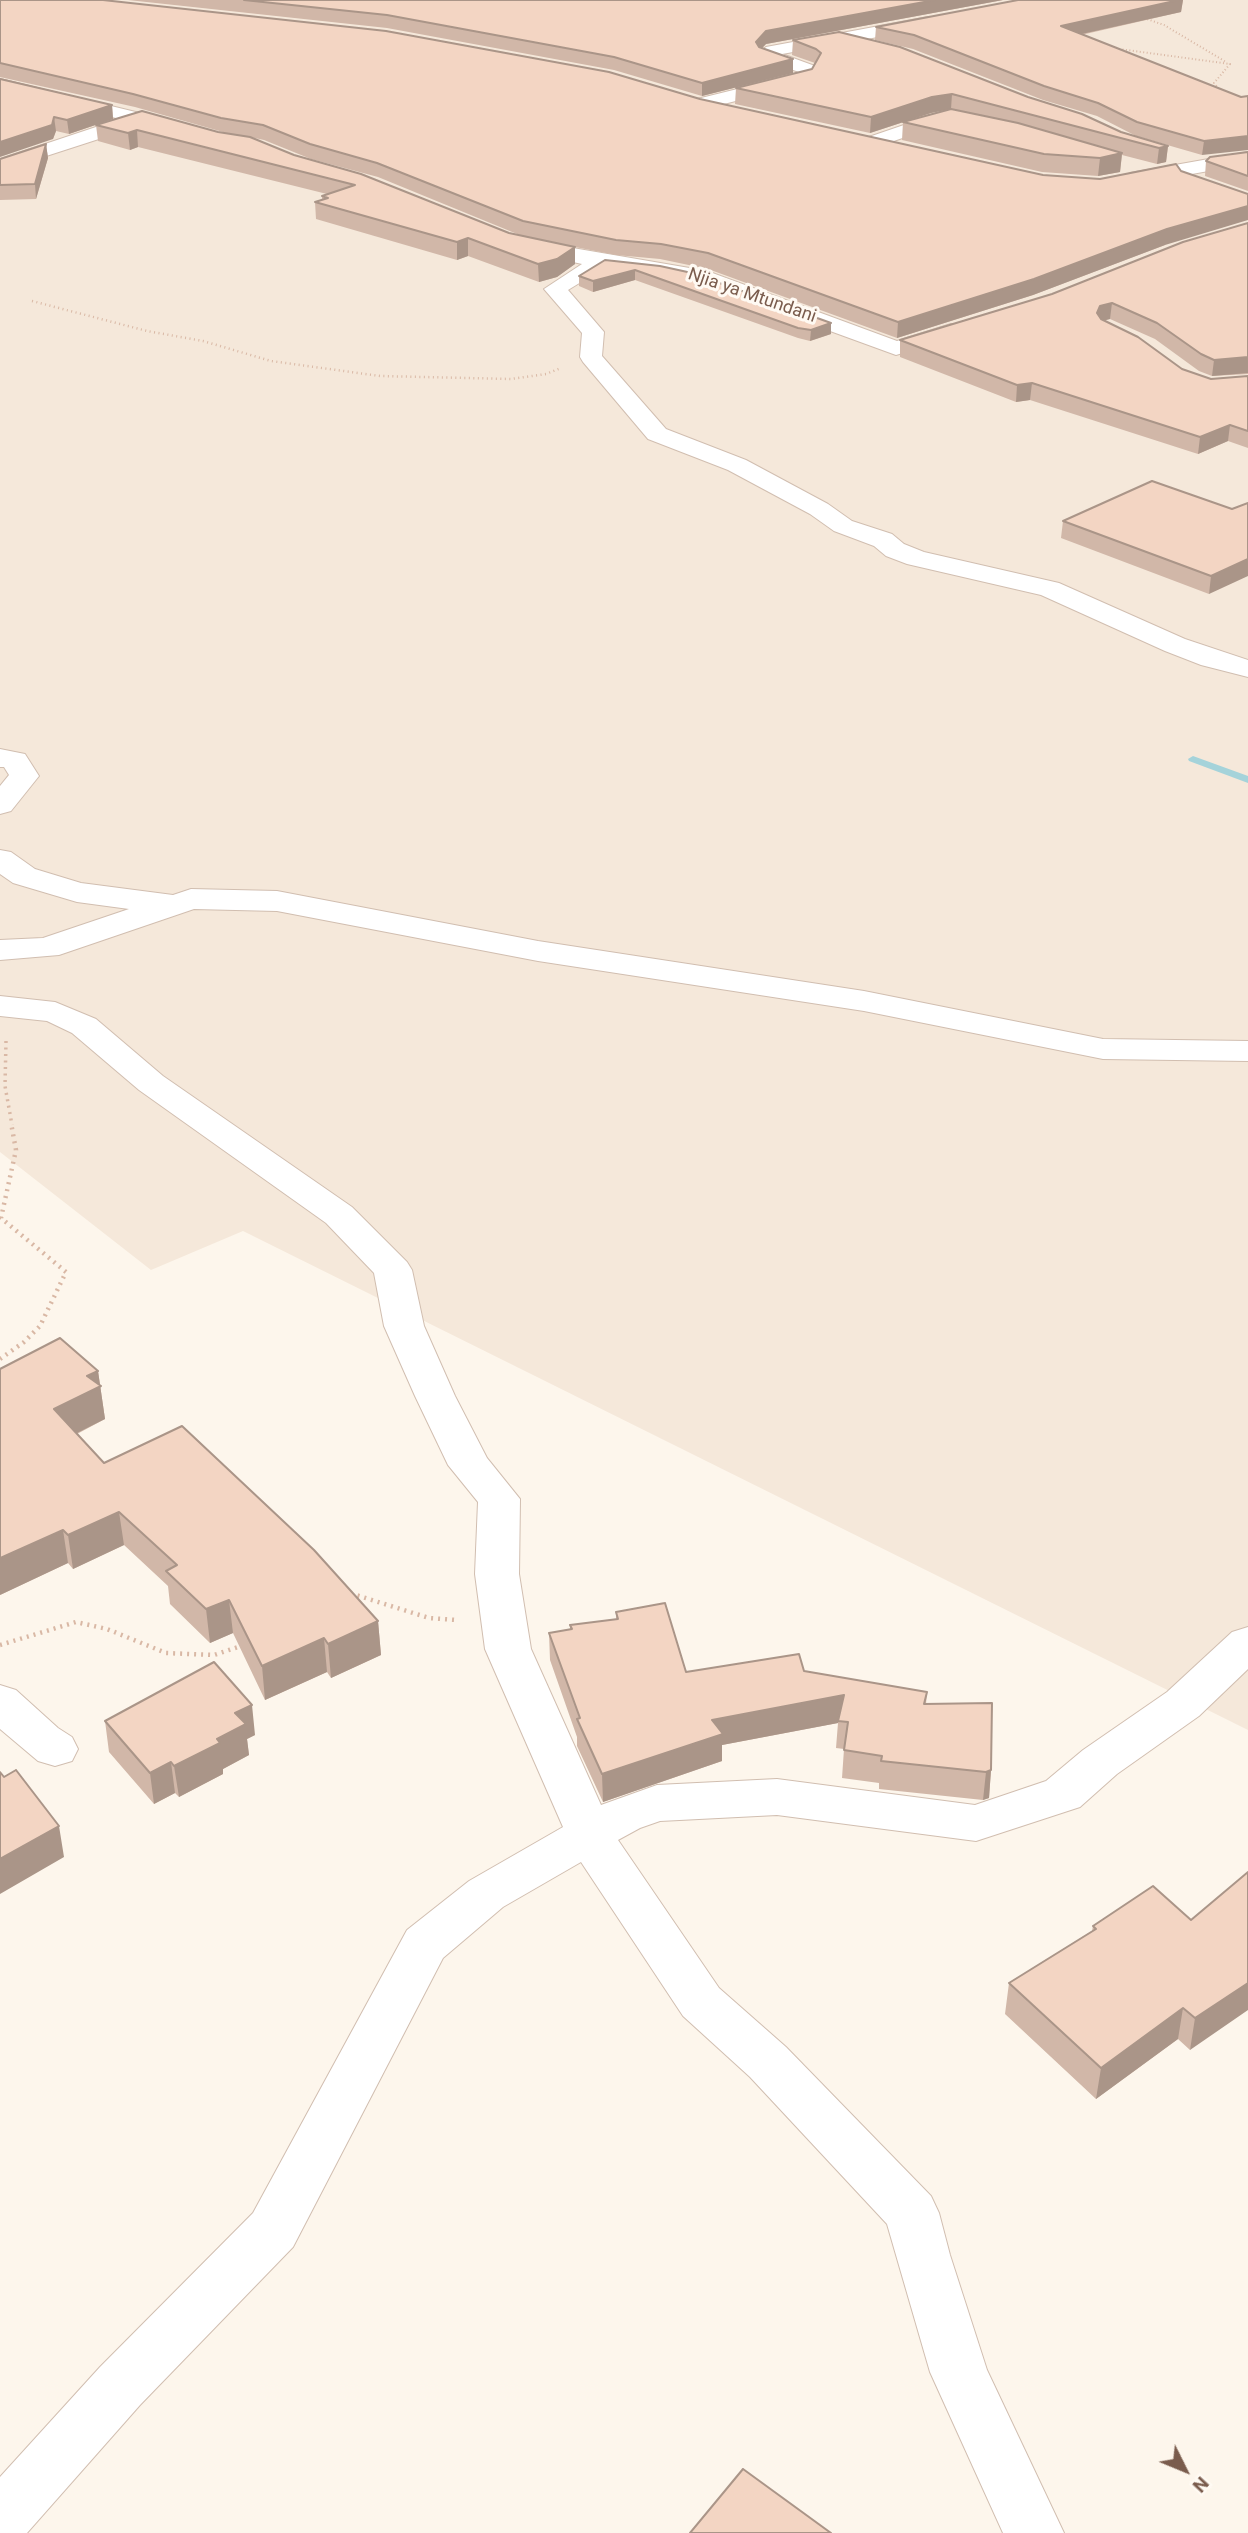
<!DOCTYPE html>
<html>
<head>
<meta charset="utf-8">
<style>
  body { margin:0 }
  #map { position:relative; width:1248px; height:2533px; overflow:hidden; background:#fdf6ec; font-family:Roboto,sans-serif }
  canvas { display:block }
  .north { position:absolute; left:1150px; top:2435px; width:70px; height:70px; -webkit-text-stroke:5px #fffaf3; paint-order:stroke; rotate:133deg; font-size:19px; font-weight:700; line-height:28px; text-align:center; color:#7a5c4d }
  .north::after { content:''; display:block; margin:auto; width:24px; height:32px; background:#7a5c4d; clip-path:polygon(50% 0,100% 100%,50% 72%,0 100%) }
</style>
</head>
<body>
<div id="map">
<canvas width="1248" height="2533"></canvas>
<div class="north">N</div>
</div>
<script>
const ctx = document.querySelector('canvas').getContext('2d');
ctx.lineJoin = 'round';
function paint(path, color) { ctx.fillStyle = color; ctx.fill(path, 'evenodd'); }
const poly = rows => new Path2D(rows.map(r => 'M' + r).join(''));
function stroke(path, color, width, dash) { ctx.strokeStyle = color; ctx.lineWidth = width; ctx.lineCap = dash ? 'butt' : 'round'; ctx.setLineDash(dash || []); ctx.stroke(path); }
function drawText(font, color, halo, rows, align = 'center') {
  ctx.font = font + ' Roboto,sans-serif'; ctx.lineWidth = 6; ctx.setLineDash([]); ctx.textBaseline = 'middle'; ctx.strokeStyle = halo; ctx.fillStyle = color; for (const [text, x, y, turn = 0] of rows) {
    ctx.save(); ctx.translate(x, y); ctx.rotate((+turn || 0) * Math.PI / 180); ctx.textAlign = isNaN(turn) ? turn : align; if (halo) ctx.strokeText(text, 0, 0); ctx.fillText(text, 0, 0); ctx.restore();
  }
}
paint(poly([
  [0,0,1248,0,1248,1730,243,1231,151,1270,0,1152]
]), '#f5e8da');
paint(poly([
  [1193,756,1248,776,1248,783,1189,761,1188,759,1193,756]
]), '#a5d3da');
const minor = poly([
  [928,17,934,18,936,22,934,26,862,40,880,44,883,48,880,52,874,53,838,44,782,54,815,66,818,70,811,82,700,110,691,104,693,100,798,74,799,72,761,59,758,55,766,47,928,17],
  [0,79,185,124,187,128,178,134,142,125,0,171,0,159,120,119,0,89,0,79],
  [939,113,959,115,961,119,959,123,941,125,867,150,857,144,860,140,939,113],
  [1248,152,1248,164,1130,185,1120,179,1130,173,1248,152],
  [526,240,707,271,897,341,951,324,959,326,962,331,959,336,896,355,693,281,660,274,604,268,568,290,604,332,602,356,666,429,746,460,828,504,852,521,892,534,904,544,924,552,1059,583,1185,639,1248,660,1248,677,1201,665,1165,651,1041,595,907,564,886,556,874,546,834,531,810,514,728,470,648,439,583,362,580,357,582,333,544,289,582,264,519,250,516,246,519,242,526,240],
  [0,749,25,754,39,776,11,811,0,814,0,786,9,775,4,767,0,767,0,749],
  [0,850,11,852,35,869,81,883,173,895,191,889,277,891,538,941,864,991,1103,1039,1248,1041,1248,1061,1103,1059,864,1011,538,961,277,911,194,909,59,955,0,960,0,940,43,938,129,909,77,902,13,883,0,874,0,850],
  [0,996,55,1002,96,1019,163,1076,352,1207,407,1262,412,1270,424,1326,455,1396,487,1458,520,1499,519,1574,531,1649,601,1805,657,1785,777,1779,975,1805,1046,1781,1083,1750,1167,1692,1232,1632,1248,1627,1248,1669,1199,1716,1117,1774,1080,1807,976,1841,777,1815,660,1821,640,1828,618,1840,719,1988,786,2047,931,2196,939,2213,950,2255,987,2370,1064,2533,1003,2533,930,2372,887,2224,750,2077,683,2016,581,1862,503,1907,443,1958,293,2247,140,2405,27,2533,0,2533,0,2477,100,2367,253,2213,407,1930,469,1881,563,1827,485,1649,475,1574,478,1502,448,1465,415,1396,384,1326,374,1273,326,1223,139,1090,72,1033,47,1021,0,1016,0,996],
  [0,1685,16,1690,58,1728,72,1737,78,1749,72,1761,55,1766,38,1761,0,1729,0,1685]
]);
stroke(minor, '#d1beb0', 2);
stroke(poly([
  [1144,18,1164,25,1226,62],
  [1112,48,1230,64,1214,83,1221,92]
]), '#d9b8a5', 2, [1, 2.5]);
stroke(poly([
  [32,301,147,331,203,341,271,361,380,376,511,379,546,374,561,368]
]), '#d9b8a5', 2.5, [1, 3.5]);
stroke(poly([
  [6,1041,5,1086,12,1125]
]), '#d9b8a5', 3.5, [2, 4.5]);
stroke(poly([
  [0,1359,24,1342,40,1326,66,1272,1,1218,16,1150,11,1123],
  [351,1597,356,1595,429,1618,457,1620],
  [0,1645,76,1622,107,1629,166,1653,214,1655,244,1645]
]), '#d9b8a5', 4.5, [2, 5]);
paint(minor, '#fff');
paint(poly([
  [0,0,1165,245,1033,295,897,338,708,269,660,259,616,255,575,247,575,264,557,277,539,282,468,256,457,260,316,219,315,202,322,200,322,196,327,194,138,147,130,150,98,141,96,125,223,132,135,107,0,77],
  [250,137,264,140,311,159,378,177,522,236,509,233,294,155],
  [128,0,1003,0,766,44,762,48,793,73,702,96,614,70,387,28],
  [1018,0,1183,0,1181,12,1081,35,1241,97,1202,155,1136,136,1097,116,1043,100,913,49,875,40,876,27],
  [793,40,1028,97,1121,132,1168,146,1166,162,1157,164,1122,155,1120,172,1098,176,1042,172,902,140,903,122,944,110,931,113,870,133,735,104,736,88,812,69,815,63,792,55],
  [0,78,112,105,113,119,69,134,56,131,53,139],
  [46,144,48,158,36,199,0,200,0,159],
  [1248,152,1248,191,1205,176,1206,161],
  [1248,223,1248,374,1212,376,1199,371,1155,339,1110,319,1103,320,1182,369,1211,379,1248,376,1248,448,1228,441,1198,454,1030,400,1016,402,900,357,900,340,1052,294],
  [660,266,831,334,810,341,798,338,635,280,593,292,579,286,579,276],
  [1232,509,1209,594,1061,538,1063,521],
  [98,1371,105,1419,77,1434,104,1463,378,1621,381,1655,331,1678,327,1672,265,1700,233,1633,210,1643,170,1604,168,1586,124,1545,73,1569,68,1563,0,1595],
  [616,1612,686,1672,804,1671,927,1692,926,1704,991,1770,989,1798,983,1800,879,1789,879,1783,842,1778,844,1749,836,1748,838,1723,722,1745,722,1761,603,1802,577,1746,577,1737,550,1660,549,1633,570,1630,570,1625,616,1619],
  [105,1721,255,1735,247,1739,249,1755,223,1769,223,1774,179,1797,175,1793,154,1804,109,1752],
  [1248,1872,1190,2050,1178,2039,1096,2099,1005,2014,1009,1983,1092,1931,1093,1926,1191,1920]
]), '#d1b7a8');
paint(poly([
  [935,0,1003,0,766,44,755,55,756,42,766,31],
  [1179,0,1183,0,1181,12,1059,39,1061,26],
  [793,59,793,73,702,96,702,83],
  [952,94,951,109,931,113,870,133,871,117,932,97],
  [112,105,113,119,69,134,67,120],
  [54,117,56,131,53,139,0,157,0,142],
  [137,130,138,147,130,150,128,133],
  [1248,136,1248,150,1202,155,1204,141],
  [46,144,48,158,36,199,35,184],
  [1168,146,1166,162,1157,164,1159,148],
  [1122,153,1120,172,1098,176,1100,158],
  [1248,206,1248,220,1165,245,1033,295,897,338,898,322,1167,229],
  [468,238,468,256,457,260,457,242],
  [575,247,575,264,557,277,539,282,538,264],
  [635,270,635,280,593,292,593,281],
  [1112,303,1110,319,1099,322,1097,313,1100,306],
  [831,323,831,334,810,341,811,330],
  [1248,357,1248,373,1212,376,1214,360],
  [1032,383,1030,400,1016,402,1017,385],
  [1230,425,1228,441,1198,454,1200,437],
  [1248,559,1248,576,1209,594,1211,576],
  [98,1371,105,1419,59,1442,54,1409,87,1376],
  [119,1512,124,1545,73,1569,68,1535],
  [63,1530,68,1563,0,1595,0,1558],
  [229,1600,233,1633,210,1643,206,1609],
  [378,1621,381,1655,331,1678,328,1644],
  [324,1638,327,1672,265,1700,262,1666],
  [844,1695,838,1723,722,1745,722,1761,603,1802,602,1774,712,1720],
  [252,1705,255,1735,247,1739,249,1755,223,1769,223,1774,179,1797,174,1766,217,1739,235,1713],
  [171,1762,175,1793,154,1804,150,1773],
  [991,1770,989,1798,983,1800,986,1772],
  [59,1826,64,1857,0,1894,0,1859],
  [1248,1983,1248,2010,1190,2050,1195,2018],
  [1183,2008,1178,2039,1096,2099,1101,2068]
]), '#aa9588');
const building = poly([
  [0,0,103,0,386,31,609,72,700,99,1043,175,1100,179,1176,164,1181,171,1248,194,1248,206,1167,229,1034,279,898,322,708,253,661,244,616,240,523,221,377,163,310,144,263,125,221,118,133,94,0,63,0,0],
  [244,0,935,0,766,31,756,42,759,47,793,59,702,83,614,57,387,15,244,0],
  [1018,0,1179,0,1061,26,1241,97,1248,96,1248,136,1204,141,1137,122,1098,103,1044,86,914,35,876,27,1018,0],
  [839,32,900,47,1028,97,1082,114,1121,132,1168,146,1159,148,952,94,932,97,871,117,736,88,812,69,821,53,816,49,793,40,839,32],
  [0,79,112,105,67,120,54,117,52,125,0,142,0,79],
  [951,109,1018,123,1122,153,1100,158,1044,154,903,122,951,109],
  [142,111,218,132,250,137,294,155,361,174,509,233,575,247,557,259,538,264,468,238,457,242,315,202,328,198,322,196,355,185,137,130,128,133,96,125,142,111],
  [46,144,35,184,0,185,0,159,46,144],
  [1248,152,1248,176,1206,161,1210,157,1248,152],
  [1248,223,1248,357,1214,360,1201,354,1157,323,1112,303,1100,306,1097,313,1101,319,1138,337,1182,369,1211,379,1248,376,1248,431,1230,425,1200,437,1032,383,1017,385,900,340,1052,294,1183,242,1248,223],
  [605,260,660,266,692,273,831,323,811,330,798,328,635,270,593,281,579,276,605,260],
  [1152,481,1232,509,1248,503,1248,559,1211,576,1063,521,1152,481],
  [60,1338,98,1371,87,1376,101,1386,54,1409,104,1463,182,1426,314,1550,378,1621,328,1644,324,1638,262,1666,229,1600,206,1609,166,1571,177,1565,119,1512,68,1535,63,1530,0,1558,0,1369,60,1338],
  [665,1603,686,1672,799,1654,804,1671,927,1692,924,1704,992,1703,991,1770,986,1772,881,1761,882,1756,844,1750,848,1722,838,1721,844,1695,712,1720,723,1734,602,1774,577,1719,580,1718,549,1633,572,1629,570,1625,618,1619,616,1612,665,1603],
  [214,1662,252,1705,235,1713,246,1724,217,1739,220,1743,174,1766,171,1762,150,1773,105,1721,214,1662],
  [16,1770,59,1826,0,1859,0,1772,4,1777,16,1770],
  [1248,1872,1248,1983,1195,2018,1183,2008,1101,2068,1009,1983,1096,1929,1093,1926,1153,1886,1191,1920,1248,1872],
  [743,2469,831,2533,690,2533,743,2469]
]);
paint(building, '#f3d5c3');
stroke(building, '#aa9588', 2);
drawText('18px', '#7a5c4d', '#fffaf3', [
  ["Njia ya Mtundani",752,296,19]
]);
</script>
</body>
</html>
